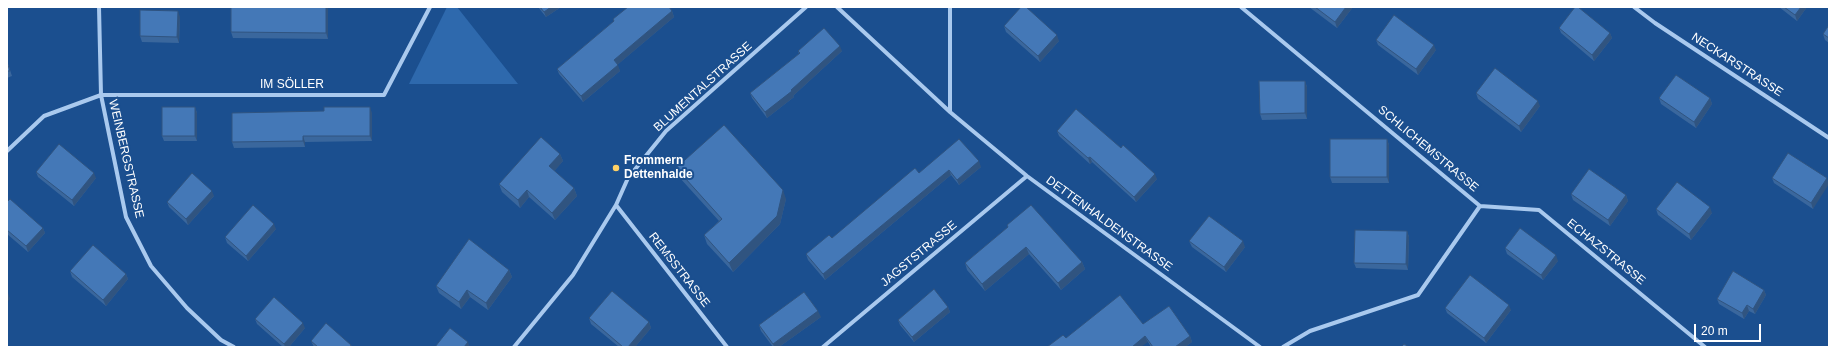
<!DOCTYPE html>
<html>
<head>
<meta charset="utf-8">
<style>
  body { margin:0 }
  #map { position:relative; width:1836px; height:354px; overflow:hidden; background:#1b4f8f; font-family:Arial,sans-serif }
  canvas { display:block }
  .frame { position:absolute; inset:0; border:8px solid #fff; pointer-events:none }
  .scale { position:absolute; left:1694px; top:324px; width:67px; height:18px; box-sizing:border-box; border:2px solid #fff; border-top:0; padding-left:5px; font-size:12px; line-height:14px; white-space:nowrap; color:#fff; -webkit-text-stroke:3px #1b4f8f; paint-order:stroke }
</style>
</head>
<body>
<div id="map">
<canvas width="1836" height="354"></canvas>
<div class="frame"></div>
<div class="scale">20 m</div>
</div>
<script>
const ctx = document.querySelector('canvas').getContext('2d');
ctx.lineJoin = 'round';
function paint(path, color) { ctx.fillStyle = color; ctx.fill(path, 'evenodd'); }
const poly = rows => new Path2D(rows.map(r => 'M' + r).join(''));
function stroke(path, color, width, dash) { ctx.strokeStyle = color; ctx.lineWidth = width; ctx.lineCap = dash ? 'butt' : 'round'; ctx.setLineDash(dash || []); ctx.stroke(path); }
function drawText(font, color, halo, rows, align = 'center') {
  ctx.font = font + ' Arial,sans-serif'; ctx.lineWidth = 4; ctx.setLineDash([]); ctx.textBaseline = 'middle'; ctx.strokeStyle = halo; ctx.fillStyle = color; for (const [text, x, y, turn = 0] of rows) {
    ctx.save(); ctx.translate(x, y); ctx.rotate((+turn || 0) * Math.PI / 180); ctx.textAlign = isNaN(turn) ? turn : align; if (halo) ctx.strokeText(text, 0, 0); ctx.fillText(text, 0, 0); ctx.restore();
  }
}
paint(poly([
  [447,7,457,7,518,84,409,84]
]), '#2e69ad');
stroke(poly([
  [99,7,101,95,126,217,151,266,187,308,221,340,234,347],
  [837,7,950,112,1027,176,1260,347],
  [1241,7,1480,206,1418,295,1310,331,1283,347],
  [1634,7,1655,23,1829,138],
  [950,112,950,7],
  [7,151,44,116,101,95,384,95,430,7],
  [616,205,727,347],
  [1480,206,1539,210,1705,347],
  [514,347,573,275,616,205,628,178,666,131,806,7],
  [823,347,1027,176]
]), '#a9c9ee', 4);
paint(poly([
  [538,7,561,7,546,17],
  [1309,7,1353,7,1337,28],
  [1779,7,1807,7,1797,21],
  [328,9,328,39,233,38,231,32],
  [672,11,674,17,617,65,620,71,583,102,559,74,557,69,614,21,613,19],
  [180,17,179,43,142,42,140,36],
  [1829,25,1829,43,1825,40,1823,34],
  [1004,26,1059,41,1040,62,1006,32],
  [1559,28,1610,33,1612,38,1594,61,1561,33],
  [1376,40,1436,50,1418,75,1378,45],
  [798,51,842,51,793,96,794,97,767,118,752,98,750,93,799,54],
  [7,61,12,76,7,78],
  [1305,81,1307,87,1307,119,1262,120,1260,114],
  [1476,93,1540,106,1521,132,1478,99],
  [1659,98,1710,98,1712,104,1696,128,1661,104],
  [195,107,197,113,197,141,164,141,162,136],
  [372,113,372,141,305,142,305,147,234,148,232,142],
  [1057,131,1121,148,1157,179,1136,202,1092,162,1090,164,1059,136],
  [1387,139,1389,145,1389,183,1332,183,1330,177],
  [560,154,563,161,554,171,574,188,577,196,555,220,529,197,520,208,502,192,499,184],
  [981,167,959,185,951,175,825,280,808,260,806,254,832,238,919,173],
  [676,168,786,199,780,224,733,272,707,244,704,235,719,221,679,177],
  [36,172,96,178,74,206,38,177],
  [1772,178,1827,178,1813,209,1774,183],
  [1571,194,1626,195,1628,201,1610,226,1573,200],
  [214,196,188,225,169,207,167,202],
  [7,202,43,228,45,233,28,252,7,234],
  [1656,209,1712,213,1691,240,1658,215],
  [1007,225,1082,262,1085,269,1061,290,1029,254,985,291,967,270,965,263,1008,227],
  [276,229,248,261,227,243,225,237],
  [1407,231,1409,237,1408,270,1356,268,1354,263],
  [1189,241,1245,247,1226,272,1192,247],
  [1505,248,1558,261,1543,280,1507,254],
  [509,270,512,277,488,310,470,297,461,309,439,293,436,286],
  [70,271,126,274,128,279,106,306,72,277],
  [1764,290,1766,295,1755,314,1749,311,1744,319,1719,304,1717,299],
  [948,307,950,312,914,342,900,325,898,320],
  [1445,308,1511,310,1486,343,1447,313],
  [821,317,779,347,773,347,761,331,759,325],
  [589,318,649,322,651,328,635,347,619,347,591,324],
  [255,319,305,328,289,347,283,347,257,324],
  [1143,324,1190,336,1192,342,1185,347,1151,347,1148,342,1066,338],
  [311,341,351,345,352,347,314,347]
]), '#3a679d');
paint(poly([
  [326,7,328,7,328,39,326,33],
  [551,7,561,7,546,17,544,12],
  [1346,7,1353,7,1337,28,1335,22],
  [1801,7,1807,7,1797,21,1795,15],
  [178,11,180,17,179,43,177,37],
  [672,11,674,17,616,66,614,60],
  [1610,33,1612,38,1594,61,1592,55],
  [1057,35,1059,41,1040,62,1038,56],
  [1434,45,1436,50,1418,75,1416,69],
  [840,46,842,51,793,96,794,97,767,118,765,112,791,90],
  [618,65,620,71,583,102,581,96],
  [1305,81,1307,87,1307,119,1305,113],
  [1710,98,1712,104,1696,128,1694,122],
  [1538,101,1540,106,1521,132,1519,126],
  [195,107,197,113,197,141,195,136],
  [370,107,372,113,372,141,370,136],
  [303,136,305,142,305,147,303,141],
  [1387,139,1389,145,1389,183,1387,177],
  [560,154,563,161,552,174,549,166],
  [1090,157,1092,162,1090,164,1088,158],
  [979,161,981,167,959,185,957,180],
  [949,170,951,175,825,280,823,274],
  [94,173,96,178,74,206,72,200],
  [1155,174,1157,179,1136,202,1134,197],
  [1827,178,1829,184,1813,209,1811,203],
  [574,188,577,196,555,220,552,213],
  [527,190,529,197,520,208,518,200],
  [783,190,786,199,780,224,733,272,729,263],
  [212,191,214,196,188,225,186,219],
  [1626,195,1628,201,1610,226,1608,220],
  [1710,207,1712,213,1691,240,1689,234],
  [274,224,276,229,248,261,246,256],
  [43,228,45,233,28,252,26,246],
  [1407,231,1409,237,1408,270,1406,264],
  [1243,241,1245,247,1226,272,1224,267],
  [1026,247,1029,254,985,291,982,284],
  [1556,255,1558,261,1543,280,1541,275],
  [1082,262,1085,269,1061,290,1058,283],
  [509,270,512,277,488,310,486,303],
  [126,274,128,279,106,306,103,300],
  [467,290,470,297,461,309,459,302],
  [1764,290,1766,295,1755,314,1753,309],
  [8,293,10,299,7,302,7,294],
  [1509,305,1511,310,1486,343,1484,338],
  [1747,305,1749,311,1744,319,1742,313],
  [948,307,950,312,914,342,912,337],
  [818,311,821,317,779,347,774,347,773,344],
  [649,322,651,328,635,347,628,347],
  [303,323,305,328,289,347,285,347,284,344],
  [1145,336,1148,342,1141,347,1132,347],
  [1190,336,1192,342,1185,347,1175,347],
  [468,342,470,347,464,347]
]), '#305480');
const building = poly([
  [231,7,326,7,326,33,231,32,231,7],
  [540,7,551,7,544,12,540,7],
  [628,7,669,7,672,11,614,60,618,65,581,96,557,69,614,21,613,19,628,7],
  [1021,7,1026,7,1057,35,1038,56,1004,26,1021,7],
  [1315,7,1346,7,1335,22,1315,7],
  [1575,7,1578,7,1610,33,1592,55,1559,28,1575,7],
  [1784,7,1801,7,1795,15,1784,7],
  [140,10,178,11,177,37,140,36,140,10],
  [1394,15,1434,45,1416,69,1376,40,1394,15],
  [1829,25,1829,38,1823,34,1829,25],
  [824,28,840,46,791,90,792,91,765,112,750,93,800,53,798,51,824,28],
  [7,62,10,71,7,71,7,62],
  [1495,68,1538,101,1519,126,1476,93,1495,68],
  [1676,75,1710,98,1694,122,1659,98,1676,75],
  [1259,81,1305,81,1305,113,1260,114,1259,81],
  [162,107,195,107,195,136,162,136,162,107],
  [324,107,370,107,370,136,303,136,303,141,232,142,232,113,324,111,324,107],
  [1076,109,1121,148,1123,145,1155,174,1134,197,1090,157,1088,158,1057,131,1076,109],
  [724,125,783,190,777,216,729,263,704,235,722,219,676,168,724,125],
  [541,137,560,154,549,166,574,188,552,213,527,190,518,200,499,184,541,137],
  [959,139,979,161,957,180,949,170,823,274,806,254,829,235,832,238,915,168,919,173,959,139],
  [1330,139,1387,139,1387,177,1330,177,1330,139],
  [59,144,94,173,72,200,36,172,59,144],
  [1788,153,1827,178,1811,203,1772,178,1788,153],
  [1589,169,1626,195,1608,220,1571,194,1589,169],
  [192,173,212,191,186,219,167,202,192,173],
  [1677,182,1710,207,1689,234,1656,209,1677,182],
  [10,199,43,228,26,246,7,230,7,202,10,199],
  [253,205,274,224,246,256,225,237,253,205],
  [1031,205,1082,262,1058,283,1026,247,982,284,965,263,1008,227,1007,225,1031,205],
  [1209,216,1243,241,1224,267,1189,241,1209,216],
  [1520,228,1556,255,1541,275,1505,248,1520,228],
  [1355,230,1407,231,1406,264,1354,263,1355,230],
  [469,239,509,270,486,303,467,290,459,302,436,286,469,239],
  [93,245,126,274,103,300,70,271,93,245],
  [1733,271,1764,290,1753,309,1747,305,1742,313,1717,299,1733,271],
  [1470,275,1509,305,1484,338,1445,308,1470,275],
  [934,289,948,307,912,337,898,320,934,289],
  [612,291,649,322,628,347,623,347,589,318,612,291],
  [804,292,818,311,773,344,759,325,804,292],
  [1120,295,1143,324,1169,306,1190,336,1175,347,1153,347,1145,336,1132,347,1047,347,1063,335,1066,338,1120,295],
  [274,297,303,323,284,344,255,319,274,297],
  [326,323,351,345,350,347,318,347,311,341,326,323],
  [450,328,468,342,464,347,435,347,450,328],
  [1404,344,1409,347,1401,347,1404,344]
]);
paint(building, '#4478b7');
stroke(building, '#305480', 1);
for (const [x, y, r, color] of [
  [616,168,4,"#ffd166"]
]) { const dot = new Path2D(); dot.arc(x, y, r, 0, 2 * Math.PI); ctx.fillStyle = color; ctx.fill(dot); stroke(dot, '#1b4f8f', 1.5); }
drawText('12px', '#fff', '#1b4f8f', [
  ["NECKARSTRASSE",1737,65,33],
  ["IM SÖLLER",292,85],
  ["BLUMENTALSTRASSE",703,87,-42],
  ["SCHLICHEMSTRASSE",1428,149,40],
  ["WEINBERGSTRASSE",126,159,77],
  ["DETTENHALDENSTRASSE",1109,224,36],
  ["ECHAZSTRASSE",1606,252,39],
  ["JAGSTSTRASSE",919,254,-40],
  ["REMSSTRASSE",679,270,52]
]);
drawText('bold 12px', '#fff', '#1b4f8f', [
  ["Frommern",624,161],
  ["Dettenhalde",624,175]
], 'left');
</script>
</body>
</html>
